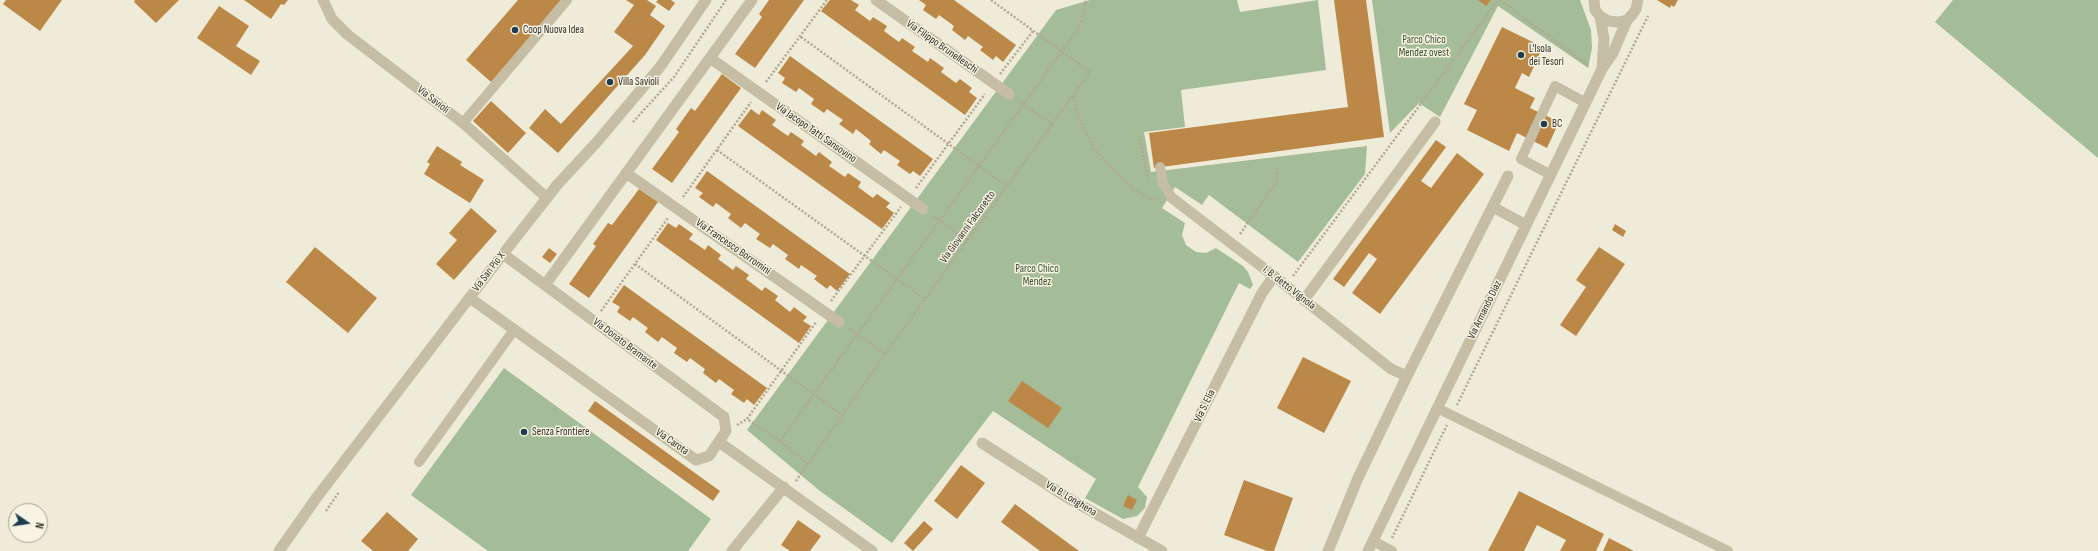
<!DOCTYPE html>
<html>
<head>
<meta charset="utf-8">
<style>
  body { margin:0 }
  #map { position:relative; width:2098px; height:551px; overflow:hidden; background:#eeebd8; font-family:"Sofia Sans Condensed",sans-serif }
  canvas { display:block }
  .north { position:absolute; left:8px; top:503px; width:40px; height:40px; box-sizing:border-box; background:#f7f4e3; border:1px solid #a8a497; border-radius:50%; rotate:103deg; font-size:11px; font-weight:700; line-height:16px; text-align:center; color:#322d26 }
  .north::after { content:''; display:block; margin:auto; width:14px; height:18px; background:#1f3d4f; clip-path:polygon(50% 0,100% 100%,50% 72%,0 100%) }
</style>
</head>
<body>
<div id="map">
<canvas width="2098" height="551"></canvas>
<div class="north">N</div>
</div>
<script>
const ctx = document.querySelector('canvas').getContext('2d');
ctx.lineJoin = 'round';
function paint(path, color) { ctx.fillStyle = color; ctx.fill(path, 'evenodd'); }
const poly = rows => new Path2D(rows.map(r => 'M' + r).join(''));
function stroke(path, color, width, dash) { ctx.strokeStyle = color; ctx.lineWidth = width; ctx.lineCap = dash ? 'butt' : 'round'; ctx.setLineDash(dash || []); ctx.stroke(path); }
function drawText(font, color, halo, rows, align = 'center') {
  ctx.font = font + ' "Sofia Sans Condensed",sans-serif'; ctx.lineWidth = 3; ctx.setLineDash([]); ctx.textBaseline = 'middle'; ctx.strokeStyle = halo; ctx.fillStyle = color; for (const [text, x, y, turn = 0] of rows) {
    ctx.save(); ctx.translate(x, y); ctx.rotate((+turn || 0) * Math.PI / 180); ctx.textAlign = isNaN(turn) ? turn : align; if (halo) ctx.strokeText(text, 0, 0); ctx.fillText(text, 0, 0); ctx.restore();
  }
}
paint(poly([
  [1090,0,1237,0,1240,12,1318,0,1326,70,1181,90,1185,127,1144,132,1151,172,1367,146,1365,174,1298,262,1209,195,1202,205,1175,187,1162,208,1185,223,1182,235,1186,245,1196,252,1206,253,1216,248,1243,266,1248,272,1253,285,1250,289,1239,283,1138,487,1147,497,1145,508,1137,516,1123,519,1085,498,1096,479,993,411,892,543,820,491,747,430,1056,10],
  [1372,0,1580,0,1591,30,1592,48,1588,68,1498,6,1440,117,1419,103,1390,133],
  [1953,0,2098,0,2098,158,1935,22],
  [504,368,711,519,688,551,488,551,411,495]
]), '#a5bc99');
paint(poly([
  [6,0,62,0,40,31,3,4],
  [135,0,179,0,156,23,134,2],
  [244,0,288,0,284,5,281,4,271,19],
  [518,0,563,0,491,82,466,60],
  [626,0,647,0,656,6,650,15,665,26,645,55,558,153,529,128,545,109,561,124,633,46,614,32,634,5],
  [658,0,671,0,675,3,669,11,656,2],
  [769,0,804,0,755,68,735,54,762,17,759,14],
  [830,0,851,0,859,5,855,10,870,21,873,17,887,26,884,31,899,42,902,38,915,47,912,51,928,62,930,58,944,68,941,72,956,83,960,79,972,88,969,92,977,98,965,115,821,11],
  [919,0,954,0,1016,45,1003,62,996,56,993,60,980,50,983,47,968,36,965,40,952,30,954,26,939,15,936,19,923,10,926,5],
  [1334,0,1366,0,1384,137,1154,168,1149,133,1348,107],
  [1478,0,1491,0,1486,6],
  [1657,0,1678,0,1674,7,1671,5,1670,8],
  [219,6,249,26,236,46,260,61,251,75,197,38],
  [1502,27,1543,47,1529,77,1522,73,1515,88,1535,98,1530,108,1559,122,1547,148,1517,133,1509,151,1467,130,1477,110,1464,104],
  [790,56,933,159,920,176,913,171,910,174,897,165,900,161,884,150,881,154,869,144,871,141,856,129,853,134,839,124,843,120,827,109,824,113,811,104,814,99,799,88,796,92,782,83,785,78,778,73],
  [722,74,741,88,672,183,652,169,679,132,676,129,691,108,695,111],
  [491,101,526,133,508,153,473,121],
  [751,109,759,115,762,110,776,120,772,125,788,136,791,132,804,141,801,145,816,156,819,152,832,162,829,166,845,177,848,173,861,182,858,187,873,198,877,194,890,203,886,207,894,213,882,229,738,126],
  [1436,140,1446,147,1421,181,1431,188,1457,153,1484,174,1380,314,1352,293,1377,259,1369,253,1344,287,1333,279],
  [437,146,462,162,460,165,484,180,470,203,424,174,430,164,427,162],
  [707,171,850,274,837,291,830,285,827,289,814,279,817,276,801,265,799,269,785,259,788,255,773,244,770,248,756,239,760,234,745,223,741,228,728,218,731,214,716,203,713,207,699,197,703,193,695,188],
  [639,189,658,202,589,298,569,284,596,246,593,244,608,223,612,225],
  [471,208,497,231,454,280,436,264,457,240,449,233],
  [668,223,676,228,679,224,693,234,689,239,705,250,708,245,721,255,718,259,733,270,736,266,749,275,746,279,762,291,765,287,778,296,775,300,790,312,794,307,807,317,803,321,811,326,799,343,656,240],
  [1615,224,1626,231,1623,237,1612,230],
  [315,247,377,298,348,333,286,282],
  [1599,247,1625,264,1576,336,1560,325,1586,287,1576,280],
  [549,248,557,254,550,263,542,257],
  [624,285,767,388,754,405,747,399,744,403,731,394,734,390,719,379,716,383,703,373,705,369,690,358,687,362,674,353,677,348,662,337,658,342,645,332,648,328,633,317,630,321,617,312,620,307,612,302],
  [1303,357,1351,381,1324,433,1277,408],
  [1022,381,1062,408,1048,428,1008,401],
  [595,401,720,491,713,501,588,411],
  [961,465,985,483,957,519,934,501],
  [1244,480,1293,498,1274,551,1267,551,1224,535],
  [1519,491,1604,534,1596,551,1560,551,1566,540,1537,525,1524,551,1488,551],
  [1128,495,1137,500,1132,510,1123,506],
  [1015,504,1079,551,1040,551,1001,522],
  [387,512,418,539,408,551,373,551,361,541],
  [798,520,821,536,810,551,790,551,781,545],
  [924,521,933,529,913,551,904,543],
  [1609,538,1634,551,1603,551]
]), '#bc8848');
stroke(poly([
  [1500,0,1590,67],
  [801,37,1008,187],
  [1000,74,1033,31],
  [766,82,827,0],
  [1074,96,1079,119,1095,150,1134,190,1154,200,1158,199],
  [1019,101,1053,125],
  [633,122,674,77,726,0],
  [1140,139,1148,182],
  [717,150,925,299],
  [916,188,985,94],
  [683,197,751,102],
  [933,216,968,241],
  [1240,234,1277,181,1277,165],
  [635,264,842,415],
  [1293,276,1498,0],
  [831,301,901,207],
  [601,311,668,218],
  [850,329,885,354],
  [1457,405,1648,16],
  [737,425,747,419],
  [780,441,1075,33,1081,23,1086,0],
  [808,464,780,441,747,419,816,322],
  [796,481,885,354,1090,72,991,0],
  [326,511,339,492],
  [1392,538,1447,425]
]), '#b1a88f', 2.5, [2, 2]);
stroke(poly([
  [463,123,567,0],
  [1160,167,1163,183,1172,198],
  [1551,175,1521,159,1555,86,1586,103],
  [1437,408,1728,551],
  [419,462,514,330],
  [1373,541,1392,551]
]), '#c5bea5', 10);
stroke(poly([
  [323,0,332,19,348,35,463,123,547,198],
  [876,0,1009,94],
  [710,58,923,209],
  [626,173,839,322],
  [1172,198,1274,276,1391,369,1407,376],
  [1493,207,1526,225],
  [545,285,752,0],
  [470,298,696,460,709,456,726,431,724,417,503,254],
  [1304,300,1435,122],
  [719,442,872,551],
  [982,443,1068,498,1162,551],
  [1138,538,1262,293,1274,276],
  [279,551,317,497,503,254,557,185,596,143,660,67,706,0],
  [732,551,784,487],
  [1328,551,1358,478,1407,376,1508,176]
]), '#c5bea5', 11);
stroke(poly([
  [1594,0,1595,10,1600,16,1608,21,1618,22,1627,20,1632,15,1636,9,1638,0],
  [1600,16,1604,39,1602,69],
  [1368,551,1602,69,1613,53,1627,20]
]), '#c5bea5', 11);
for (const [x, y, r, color] of [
  [515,30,4,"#1f3d4f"],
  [1521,55,4,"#1f3d4f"],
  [610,82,4,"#1f3d4f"],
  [1544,124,4,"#1f3d4f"],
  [524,432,4,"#1f3d4f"]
]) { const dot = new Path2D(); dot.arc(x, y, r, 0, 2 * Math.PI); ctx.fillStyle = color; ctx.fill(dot); stroke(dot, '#f7f4e3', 1.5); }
drawText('11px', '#322d26', '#f7f4e3', [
  ["Coop Nuova Idea",523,30],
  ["L'Isola",1529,49],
  ["dei Tesori",1529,62],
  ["Villa Savioli",618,82],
  ["BC",1552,124],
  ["Senza Frontiere",532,432]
], 'left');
drawText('11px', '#364e2b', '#f7f4e3', [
  ["Parco Chico",1424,40],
  ["Mendez ovest",1424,53],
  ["Parco Chico",1037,269],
  ["Mendez",1037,282]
]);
drawText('11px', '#322d26', '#f7f4e3', [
  ["Via Filippo Brunelleschi",942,47,35],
  ["Via Savioli",433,100,38],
  ["Via Jacopo Tatti Sansovino",816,133,35],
  ["Via Giovanni Falconetto",968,227,-54],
  ["Via Francesco Borromini",733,247,35],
  ["Via San Pio X",489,272,-53],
  ["I. B. detto Vignola",1289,288,38],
  ["Via Armando Diaz",1485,310,-64],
  ["Via Donato Bramante",625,344,37],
  ["Via S. Elia",1205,406,-64],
  ["Via Carota",672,442,35],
  ["Via B. Longhena",1071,499,31]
]);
</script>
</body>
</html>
